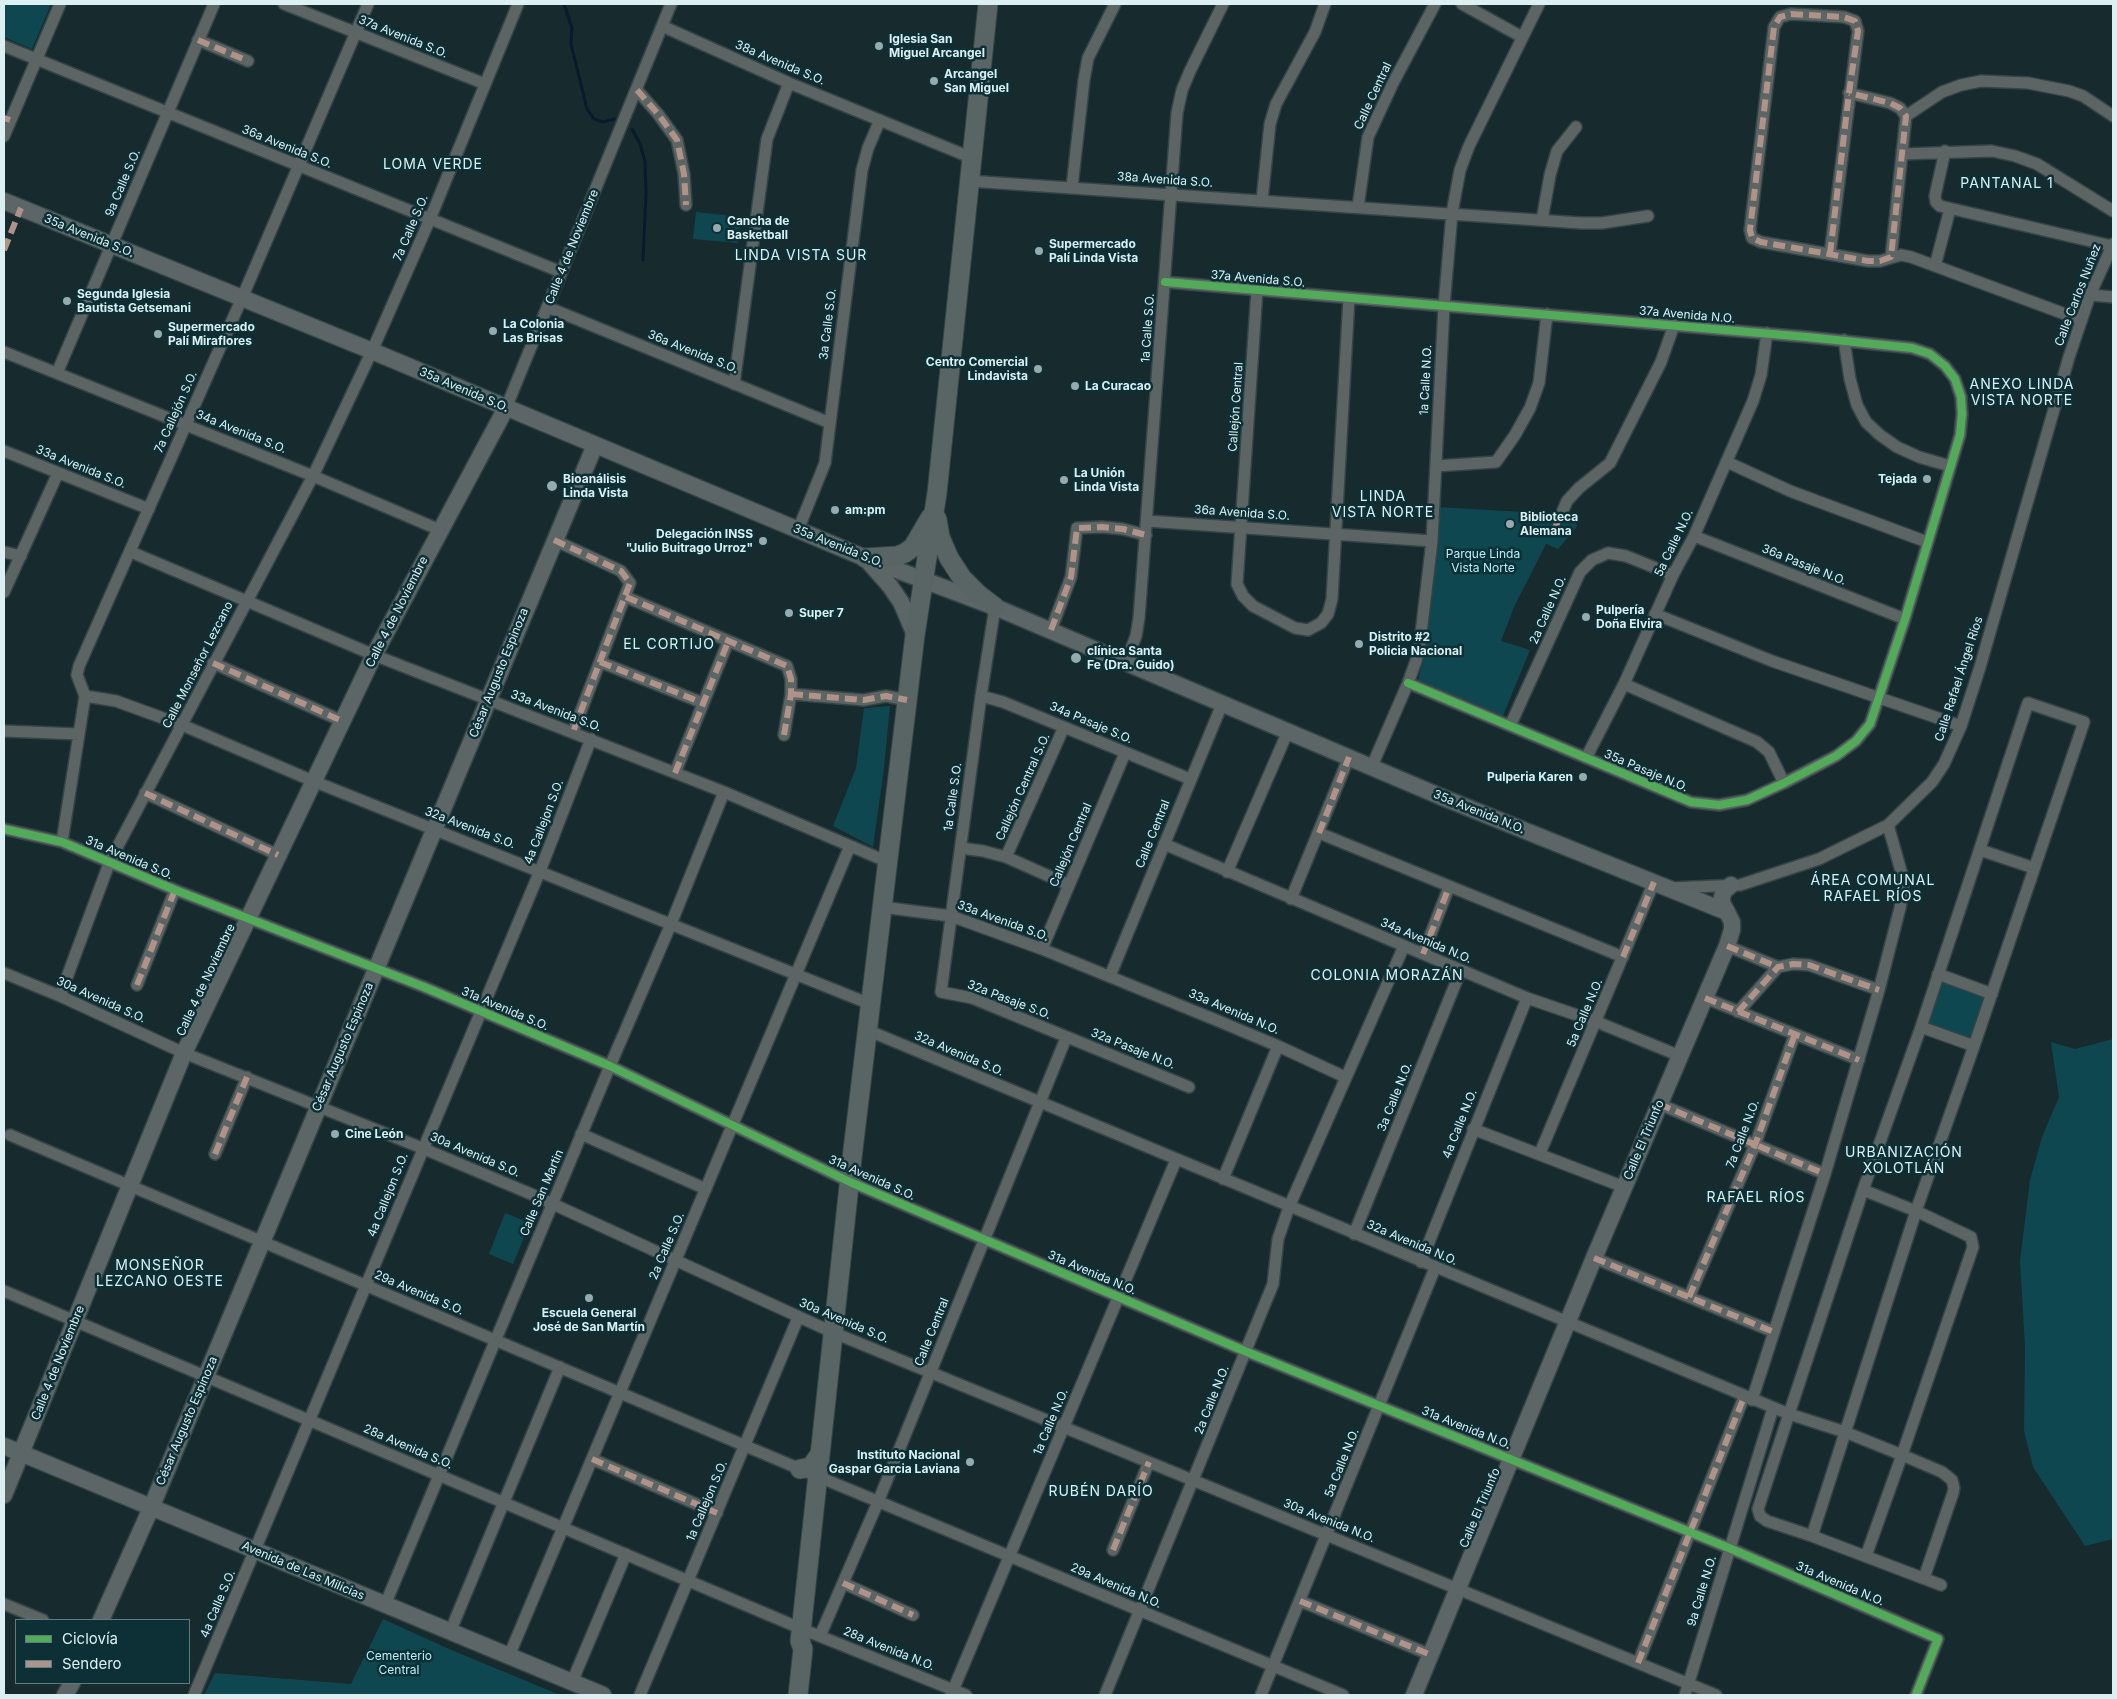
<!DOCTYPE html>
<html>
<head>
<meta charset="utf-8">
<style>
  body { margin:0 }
  #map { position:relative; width:2117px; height:1699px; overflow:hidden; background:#172a2d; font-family:Inter,sans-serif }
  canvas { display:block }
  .frame { position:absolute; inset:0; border:5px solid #dceff3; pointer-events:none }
  .legend { position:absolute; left:15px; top:1619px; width:175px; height:65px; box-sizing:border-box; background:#0d3037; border:1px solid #607c82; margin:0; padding:6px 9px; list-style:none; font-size:15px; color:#dceff3 }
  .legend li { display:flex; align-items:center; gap:10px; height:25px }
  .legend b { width:25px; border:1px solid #607c82 }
</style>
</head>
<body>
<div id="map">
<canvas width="2117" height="1699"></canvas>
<div class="frame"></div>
<ul class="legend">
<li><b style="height:6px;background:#51ab58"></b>Ciclovía</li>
<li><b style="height:6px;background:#af9288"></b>Sendero</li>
</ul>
</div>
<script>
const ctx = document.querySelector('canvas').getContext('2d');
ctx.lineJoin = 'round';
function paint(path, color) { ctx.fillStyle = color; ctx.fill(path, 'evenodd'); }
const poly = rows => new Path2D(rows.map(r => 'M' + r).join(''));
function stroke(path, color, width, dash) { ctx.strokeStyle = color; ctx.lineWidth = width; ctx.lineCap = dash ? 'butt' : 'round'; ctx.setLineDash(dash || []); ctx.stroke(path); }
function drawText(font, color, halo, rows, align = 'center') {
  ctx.font = font + ' Inter,sans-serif'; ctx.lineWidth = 5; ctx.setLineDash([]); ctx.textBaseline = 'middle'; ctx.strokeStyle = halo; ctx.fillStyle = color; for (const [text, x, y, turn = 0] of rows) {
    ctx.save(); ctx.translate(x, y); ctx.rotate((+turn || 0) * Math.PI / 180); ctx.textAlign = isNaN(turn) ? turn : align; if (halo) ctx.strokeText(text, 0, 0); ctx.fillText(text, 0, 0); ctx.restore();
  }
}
paint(poly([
  [4,4,51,4,32,49,4,37],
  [696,212,741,217,738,243,693,239],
  [1438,507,1574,515,1577,527,1558,549,1546,544,1514,607,1501,641,1530,650,1502,718,1417,684,1427,644],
  [890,706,884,768,873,847,833,826,856,768,864,708],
  [1941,979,1987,996,1972,1039,1926,1022],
  [2113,1039,2113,1539,2085,1546,2033,1467,2024,1431,2025,1348,2020,1261,2030,1180,2042,1137,2059,1097,2051,1042,2075,1049],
  [505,1213,530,1223,513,1264,489,1254],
  [383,1619,449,1649,560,1695,204,1695,215,1673,351,1684]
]), '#0f4750');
stroke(poly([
  [564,4,572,28,571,44,587,109,594,119,603,122,614,119],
  [632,129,640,144,645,161,646,193,643,260]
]), '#081b2c', 3);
const street = poly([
  [284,4,485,84],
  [1462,4,1522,37],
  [662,26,789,83,972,158],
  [198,40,248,61],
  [4,46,561,272],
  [637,90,658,114,677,140,684,174,686,205],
  [1849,93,1890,103,1900,108,1906,116,1891,257],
  [1906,116,1942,92,1961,85,1981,81,2028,83,2069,91,2083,96,2113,116],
  [4,136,60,4],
  [1945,151,1935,196,1936,202,1940,206,2112,246],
  [1903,154,1992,151,2015,156,2037,164,2113,211],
  [969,181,1581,223,1602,223,1648,216],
  [1072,187,1084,80,1088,58,1115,4],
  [1262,200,1270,124,1276,104,1315,32,1325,4],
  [1358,207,1368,137,1393,83,1435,4],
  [1542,220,1550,175,1557,151,1576,127],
  [1830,254,1858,31,1855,21,1844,17,1791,14,1780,17,1774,27,1750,230,1752,238,1761,242,1868,261,1880,261,1901,255,1911,257,2081,320],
  [1935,266,1950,209],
  [1165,282,1807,337,1912,348,1930,354,1945,366,1955,379,1961,397,1962,414,1960,435,1905,619,1870,724,1856,741,1836,756,1784,783,1747,800,1719,805,1691,802,1408,683],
  [1257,290,1237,584,1243,596,1253,606,1295,628,1308,630,1321,623,1328,614,1332,599,1349,298],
  [2090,295,2113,297],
  [547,307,830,423],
  [1844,340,1850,379,1857,405,1866,422,1880,435,1897,447,1919,457,1950,466],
  [4,352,313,476,440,530],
  [57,373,214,4],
  [734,384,767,139,789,83],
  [506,408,671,4],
  [4,451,149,509],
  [1727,462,1790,491,1927,542],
  [1436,466,1496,462,1515,435,1530,408,1539,383,1547,314],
  [1561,515,1567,501,1579,488,1610,463,1661,362,1674,325],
  [1147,521,1432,541],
  [798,530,825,463,862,170,868,148,880,120],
  [1694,536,1905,619],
  [554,540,621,571,630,583,573,732],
  [4,552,21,556],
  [131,552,374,655,724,792,888,862],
  [4,592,58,473],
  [626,597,787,666,791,679,791,694,784,735],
  [995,607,981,696,941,992,972,998,1189,1087],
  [1655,614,1772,661,1961,726],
  [1051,630,1071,577,1077,528,1102,527,1123,529,1146,535],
  [600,662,703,703],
  [1126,662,1136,636,1139,618,1177,113,1182,90,1190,71,1223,4],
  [213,663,342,721],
  [1624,684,1757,742,1769,752,1784,783],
  [791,694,864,700,886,696,907,700],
  [85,696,116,701,182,725,313,781,870,1004],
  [981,696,1003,702,1190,779],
  [1510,726,1580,572,1592,560,1608,553,1626,556,1673,575],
  [4,731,79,734],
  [1586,758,1624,684,1673,575,1694,536,1753,401,1761,375,1767,333],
  [1372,766,1408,683,1416,661,1420,642,1432,541,1444,306,1452,213,1460,170,1469,146,1539,4],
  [675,773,728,642],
  [145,793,278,855],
  [4,829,62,842,175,890,424,987,610,1066,850,1182,1247,1352,1729,1548,1938,1639,1916,1695],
  [1319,833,1623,957],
  [62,842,85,696,77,675,79,666,242,298,368,4],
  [1164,844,1527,998,1597,1022,1680,1056],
  [961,848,983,851,1006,857,1069,885],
  [1980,850,2034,868],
  [1006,857,1064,727],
  [1227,872,1288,731],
  [1670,888,1740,885,1819,859,1888,825,1932,782,1944,764,1961,726,1980,667,2069,357,2090,295,2113,244],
  [1291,899,1349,757],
  [882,907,951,916,1042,949,1216,1020,1278,1046,1345,1077],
  [1727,946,1778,967],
  [1042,949,1125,753],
  [1423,954,1449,887],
  [4,973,60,996,184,1053,422,1148,531,1194,832,1332,1716,1695],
  [1938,974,1992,994],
  [1110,976,1223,702],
  [137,985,175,890],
  [60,996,110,861,313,476,372,351,430,219,518,4],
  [1705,998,1859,1060],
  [1738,1012,1778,967,1793,964,1809,965,1879,990],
  [1921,1027,2028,703,2084,722,1974,1046],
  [867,1030,1789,1414,1758,1509,1760,1516,1767,1521,1812,1536,1941,1585],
  [1659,1104,1825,1174],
  [1473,1129,1624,1187],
  [581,1134,706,1189],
  [10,1135,800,1469,1343,1695],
  [1540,1153,1654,882],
  [215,1154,247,1077],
  [1223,1179,1278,1046],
  [1354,1234,1461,970],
  [1594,1258,1774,1332],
  [1421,1262,1527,998],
  [4,1291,802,1629,966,1695],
  [1689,1297,1755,1145,1795,1034],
  [1752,1400,1825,1174,1879,990,1900,908,1903,891,1903,878,1888,825],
  [592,1459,717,1513],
  [1812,1536,1916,1211,1974,1046,1921,1027,1863,1190],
  [1113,1550,1149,1462],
  [1866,1556,1902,1455,1973,1247,1971,1237,1916,1211,1863,1190,1789,1414,1845,1432,1902,1455,1942,1472,1952,1480,1954,1488,1953,1493,1924,1578],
  [843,1583,913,1615],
  [1300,1601,1431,1655],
  [4,1604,43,1620],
  [385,1605,610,1066,671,924,724,792],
  [450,1632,560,1367],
  [820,1636,878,1502,1066,1038],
  [509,1656,850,846],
  [1638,1663,1744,1397],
  [572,1682,626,1554],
  [194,1695,540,871,591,739],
  [640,1695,798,1318],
  [951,1695,1176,1160],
  [1105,1695,1273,1284,1278,1239,1289,1207,1404,946],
  [1261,1695,1435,1268],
  [1685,1695,1773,1408]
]);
const secondary = poly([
  [4,201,372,351,865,558,995,607,1444,798,1727,912,1732,922,1732,930,1727,946,1594,1258,1414,1695],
  [868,561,890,586,901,602,915,635],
  [1727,912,1722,903,1722,897,1724,891,1731,885],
  [4,1446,603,1695],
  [4,1495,184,1053,374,655,506,408],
  [101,1620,151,1508,595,445],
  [65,1695,72,1683]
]);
const primary = poly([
  [937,519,940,537,949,558,962,578,978,594,995,607],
  [865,558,897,556,905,553,913,547,930,518],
  [800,1469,811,1467,820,1454],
  [798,1695,803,1649,800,1641,852,1158,915,635,937,493,988,4]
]);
stroke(street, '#344447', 14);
stroke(secondary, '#344447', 19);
stroke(primary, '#344447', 21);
stroke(street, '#5c6464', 11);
stroke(secondary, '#5c6667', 16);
stroke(primary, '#586564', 19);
stroke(poly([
  [198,40,248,61],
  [637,90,658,114,677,140,684,174,686,205],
  [4,118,10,120],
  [4,250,21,208],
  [1830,254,1849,93,1858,31,1855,21,1844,17,1791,14,1780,17,1774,27,1750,230,1752,238,1761,242,1868,261,1880,261,1891,257,1906,116,1900,108,1890,103,1849,93],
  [1553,532,1561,515],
  [554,540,621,571,630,583,573,732],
  [626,597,787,666,791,679,791,694,784,735],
  [1051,630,1071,577,1077,528,1102,527,1123,529,1146,535],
  [600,662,703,703],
  [213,663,342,721],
  [791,694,864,700,886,696,907,700],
  [675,773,728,642],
  [145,793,278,855],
  [1319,833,1349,757],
  [1727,946,1778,967],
  [1423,954,1449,887],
  [1623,957,1654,882],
  [137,985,175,890],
  [1705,998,1859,1060],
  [1738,1012,1778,967,1793,964,1809,965,1879,990],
  [1659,1104,1825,1174],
  [215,1154,247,1077],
  [1594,1258,1774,1332],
  [1689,1297,1755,1145,1795,1034],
  [592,1459,717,1513],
  [1113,1550,1149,1462],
  [843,1583,913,1615],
  [1300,1601,1431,1655],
  [1638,1663,1744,1397]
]), '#af9288', 6, [12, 6]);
stroke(poly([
  [1165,282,1807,337,1912,348,1930,354,1945,366,1955,379,1961,397,1962,414,1960,435,1905,619,1870,724,1856,741,1836,756,1784,783,1747,800,1719,805,1691,802,1408,683],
  [4,829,62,842,175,890,424,987,610,1066,850,1182,1247,1352,1729,1548,1938,1639,1916,1695]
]), '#51ab58', 8);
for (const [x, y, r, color] of [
  [879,46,5,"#97aaae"],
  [934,81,5,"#97aaae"],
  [717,228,5,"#97aaae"],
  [1039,251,5,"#97aaae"],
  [67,301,5,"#97aaae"],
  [493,331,5,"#97aaae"],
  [158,334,5,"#97aaae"],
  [1038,369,5,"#97aaae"],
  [1075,386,5,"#97aaae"],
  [1927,479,5,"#97aaae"],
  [1064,480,5,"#97aaae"],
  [552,486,6,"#97aaae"],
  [835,510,5,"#97aaae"],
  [1510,524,5,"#97aaae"],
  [763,541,5,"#97aaae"],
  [789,613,5,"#97aaae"],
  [1586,617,5,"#97aaae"],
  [1359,644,5,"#97aaae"],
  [1076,658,6,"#97aaae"],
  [1583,777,5,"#97aaae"],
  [335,1134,5,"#97aaae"],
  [589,1298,5,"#97aaae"],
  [970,1462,5,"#97aaae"]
]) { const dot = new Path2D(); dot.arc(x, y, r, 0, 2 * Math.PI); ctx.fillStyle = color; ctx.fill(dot); stroke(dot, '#0d3037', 2); }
drawText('12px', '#dceff3', '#0d3037', [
  ["37a Avenida S.O.",403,37,22],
  ["38a Avenida S.O.",780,63,23],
  ["Calle Central",1373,96,-65],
  ["36a Avenida S.O.",287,147,22],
  ["38a Avenida S.O.",1165,180,4],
  ["9a Calle S.O.",123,183,-67],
  ["7a Calle S.O.",411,228,-67],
  ["35a Avenida S.O.",89,236,22],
  ["Calle 4 de Noviembre",572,247,-68],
  ["37a Avenida S.O.",1258,279,5],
  ["Calle Carlos Nuñez",2078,295,-69],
  ["37a Avenida N.O.",1687,315,5],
  ["3a Calle S.O.",828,324,-83],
  ["1a Calle S.O.",1148,328,-86],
  ["36a Avenida S.O.",693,352,22],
  ["1a Calle N.O.",1426,380,-87],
  ["35a Avenida S.O.",464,390,23],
  ["Callejón Central",1236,407,-86],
  ["7a Callejón S.O.",176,412,-66],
  ["34a Avenida S.O.",241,432,22],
  ["33a Avenida S.O.",81,467,22],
  ["36a Avenida S.O.",1242,513,4],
  ["5a Calle N.O.",1674,543,-64],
  ["35a Avenida S.O.",838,546,22],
  ["36a Pasaje N.O.",1804,565,22],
  ["2a Calle N.O.",1548,610,-66],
  ["Calle 4 de Noviembre",397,612,-63],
  ["Calle Monseñor Lezcano",198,665,-63],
  ["César Augusto Espinoza",499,673,-68],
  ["Calle Rafael Ángel Ríos",1959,679,-72],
  ["33a Avenida S.O.",556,711,21],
  ["34a Pasaje S.O.",1091,723,23],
  ["35a Pasaje N.O.",1646,771,23],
  ["Callejón Central S.O.",1023,787,-66],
  ["1a Calle S.O.",953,797,-82],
  ["35a Avenida N.O.",1479,812,22],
  ["4a Callejon S.O.",544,822,-69],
  ["32a Avenida S.O.",470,828,21],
  ["Calle Central",1153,834,-68],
  ["Callejón Central",1071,845,-67],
  ["31a Avenida S.O.",129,858,23],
  ["33a Avenida S.O.",1003,921,20],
  ["34a Avenida N.O.",1426,941,23],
  ["Calle 4 de Noviembre",206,980,-65],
  ["30a Avenida S.O.",101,1000,24],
  ["32a Pasaje S.O.",1009,1000,21],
  ["31a Avenida S.O.",505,1009,23],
  ["33a Avenida N.O.",1234,1012,23],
  ["5a Calle N.O.",1585,1013,-67],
  ["César Augusto Espinoza",343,1047,-67],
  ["32a Pasaje N.O.",1133,1049,22],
  ["32a Avenida S.O.",959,1054,23],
  ["3a Calle N.O.",1395,1097,-68],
  ["4a Calle N.O.",1460,1124,-68],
  ["7a Calle N.O.",1743,1134,-69],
  ["Calle El Triunfo",1644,1140,-67],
  ["30a Avenida S.O.",475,1155,23],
  ["31a Avenida S.O.",872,1178,24],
  ["Calle San Martin",542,1193,-67],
  ["4a Callejon S.O.",388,1195,-68],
  ["32a Avenida N.O.",1412,1243,23],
  ["2a Calle S.O.",667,1246,-67],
  ["31a Avenida N.O.",1092,1273,23],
  ["29a Avenida S.O.",419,1293,23],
  ["30a Avenida S.O.",844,1321,23],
  ["Calle Central",932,1332,-68],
  ["Calle 4 de Noviembre",58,1363,-68],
  ["2a Calle N.O.",1212,1400,-68],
  ["César Augusto Espinoza",187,1421,-67],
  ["1a Calle N.O.",1051,1422,-67],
  ["31a Avenida N.O.",1466,1428,22],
  ["28a Avenida S.O.",408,1447,23],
  ["5a Calle N.O.",1342,1463,-68],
  ["1a Callejon S.O.",707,1501,-67],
  ["Calle El Triunfo",1480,1508,-67],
  ["30a Avenida N.O.",1329,1521,22],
  ["Avenida de Las Milicias",303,1571,23],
  ["31a Avenida N.O.",1840,1584,23],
  ["29a Avenida N.O.",1116,1586,23],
  ["9a Calle N.O.",1702,1591,-73],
  ["4a Calle S.O.",218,1604,-67],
  ["28a Avenida N.O.",889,1649,22]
]);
drawText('bold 12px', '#dceff3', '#0d3037', [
  ["Iglesia San",889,39],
  ["Miguel Arcangel",889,53],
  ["Arcangel",944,74],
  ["San Miguel",944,88],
  ["Cancha de",727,221],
  ["Basketball",727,235],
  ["Supermercado",1049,244],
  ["Palí Linda Vista",1049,258],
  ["Segunda Iglesia",77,294],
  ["Bautista Getsemani",77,308],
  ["La Colonia",503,324],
  ["Las Brisas",503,338],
  ["Supermercado",168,327],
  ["Palí Miraflores",168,341],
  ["Centro Comercial",1028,362,"right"],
  ["Lindavista",1028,376,"right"],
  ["La Curacao",1085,386],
  ["La Unión",1074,473],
  ["Linda Vista",1074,487],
  ["Bioanálisis",563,479],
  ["Linda Vista",563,493],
  ["Tejada",1917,479,"right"],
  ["am:pm",845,510],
  ["Biblioteca",1520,517],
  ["Alemana",1520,531],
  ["Delegación INSS",753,534,"right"],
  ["\"Julio Buitrago Urroz\"",753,548,"right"],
  ["Pulpería",1596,610],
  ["Doña Elvira",1596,624],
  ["Super 7",799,613],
  ["Distrito #2",1369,637],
  ["Policia Nacional",1369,651],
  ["clínica Santa",1087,651],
  ["Fe (Dra. Guido)",1087,665],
  ["Pulperia Karen",1573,777,"right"],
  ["Cine León",345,1134],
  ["Escuela General",589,1313,"center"],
  ["José de San Martín",589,1327,"center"],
  ["Instituto Nacional",960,1455,"right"],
  ["Gaspar Garcia Laviana",960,1469,"right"]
], 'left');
drawText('12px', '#b8effb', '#0d3037', [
  ["Parque Linda",1483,554],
  ["Vista Norte",1483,568],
  ["Cementerio",399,1656],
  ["Central",399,1670]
]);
ctx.letterSpacing = '1px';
drawText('14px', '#dceff3', '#0d3037', [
  ["LOMA VERDE",433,165],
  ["PANTANAL 1",2007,184],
  ["LINDA VISTA SUR",801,256],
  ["ANEXO LINDA",2022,385],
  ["VISTA NORTE",2022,401],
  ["LINDA",1383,497],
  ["VISTA NORTE",1383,513],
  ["EL CORTIJO",669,645],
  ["ÁREA COMUNAL",1873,881],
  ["RAFAEL RÍOS",1873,897],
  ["COLONIA MORAZÁN",1387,976],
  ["URBANIZACIÓN",1904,1153],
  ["XOLOTLÁN",1904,1169],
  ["RAFAEL RÍOS",1756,1198],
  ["MONSEÑOR",160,1266],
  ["LEZCANO OESTE",160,1282],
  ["RUBÉN DARÍO",1101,1492]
]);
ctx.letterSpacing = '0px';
</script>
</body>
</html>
